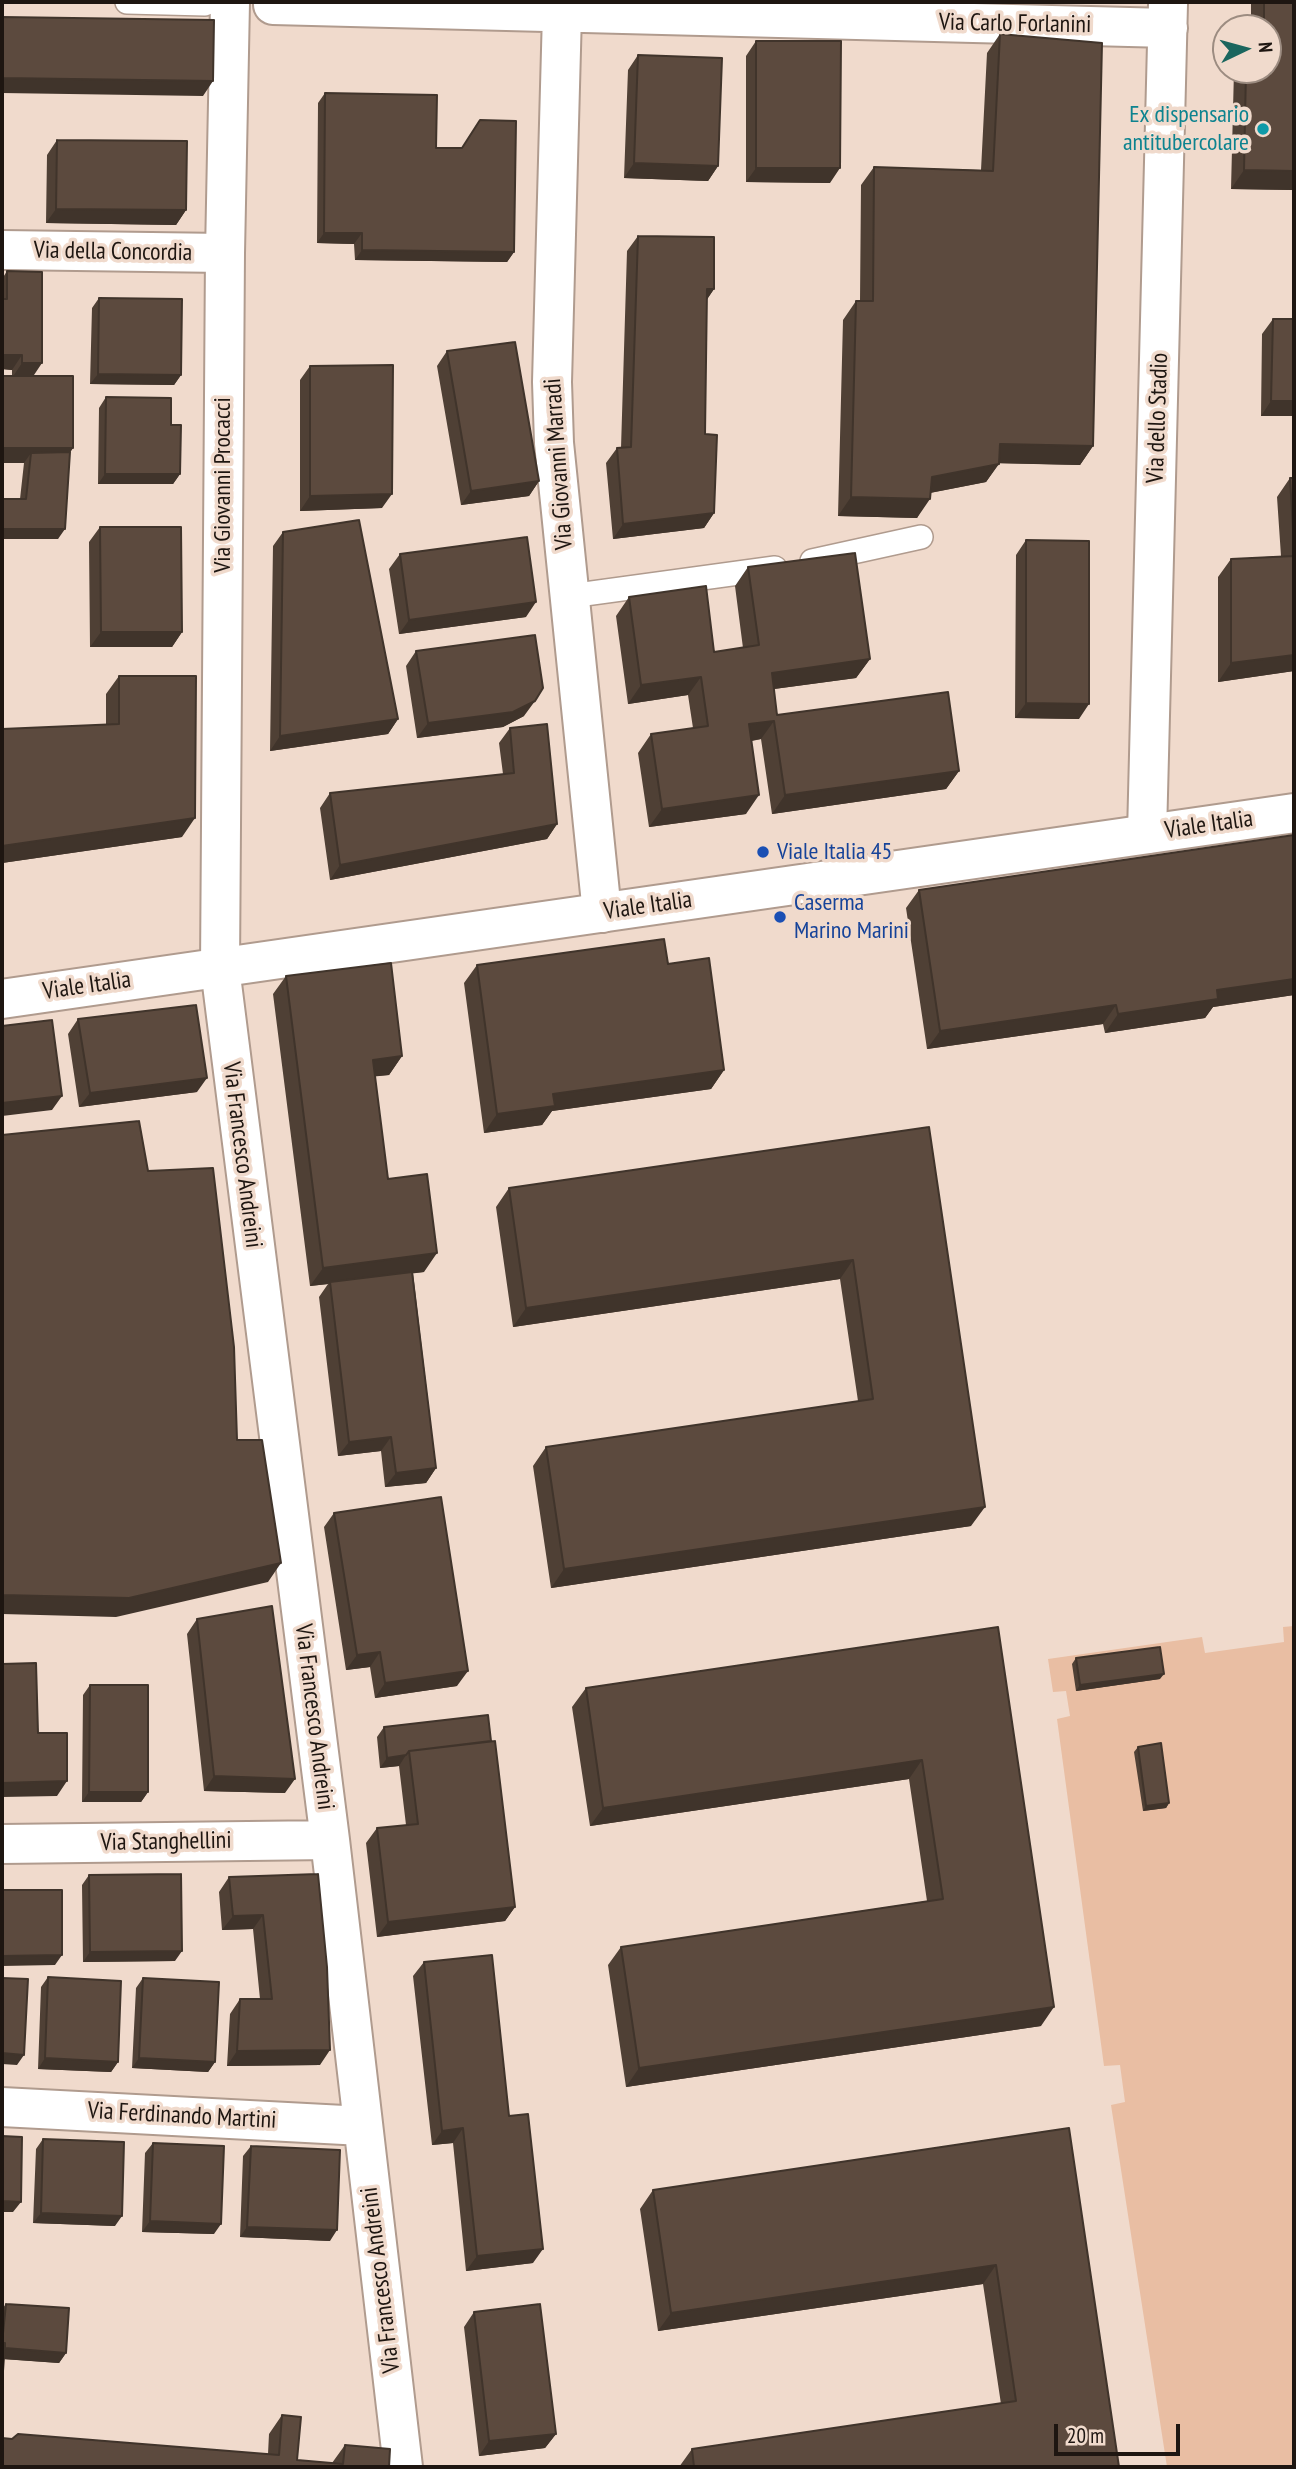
<!DOCTYPE html>
<html>
<head>
<meta charset="utf-8">
<style>
  body { margin:0 }
  #map { position:relative; width:1296px; height:2469px; overflow:hidden; background:#f0dacc; font-family:"PT Sans Narrow",sans-serif }
  canvas { display:block }
  .frame { position:absolute; inset:0; border:4px solid #1e1611; pointer-events:none }
  .north { position:absolute; left:1212px; top:14px; width:70px; height:70px; box-sizing:border-box; background:#f0dacc; border:2px solid #9c8c81; border-radius:50%; rotate:85deg; font-size:19px; font-weight:700; line-height:28px; text-align:center; color:#1e1611 }
  .north::after { content:''; display:block; margin:auto; width:24px; height:32px; background:#1b665e; clip-path:polygon(50% 0,100% 100%,50% 72%,0 100%) }
  .scale { position:absolute; left:1054px; top:2424px; width:126px; height:32px; box-sizing:border-box; border:4px solid #1e1611; border-top:0; padding-left:9px; font-size:21px; line-height:24px; white-space:nowrap; color:#1e1611; -webkit-text-stroke:5px #f0dacc; paint-order:stroke }
</style>
</head>
<body>
<div id="map">
<canvas width="1296" height="2469"></canvas>
<div class="frame"></div>
<div class="north">N</div>
<div class="scale">20 m</div>
</div>
<script>
const ctx = document.querySelector('canvas').getContext('2d');
ctx.lineJoin = 'round';
function paint(path, color) { ctx.fillStyle = color; ctx.fill(path, 'evenodd'); }
const poly = rows => new Path2D(rows.map(r => 'M' + r).join(''));
function stroke(path, color, width, dash) { ctx.strokeStyle = color; ctx.lineWidth = width; ctx.lineCap = dash ? 'butt' : 'round'; ctx.setLineDash(dash || []); ctx.stroke(path); }
function drawText(font, color, halo, rows, align = 'center') {
  ctx.font = font + ' "PT Sans Narrow",sans-serif'; ctx.lineWidth = 7; ctx.setLineDash([]); ctx.textBaseline = 'middle'; ctx.strokeStyle = halo; ctx.fillStyle = color; for (const [text, x, y, turn = 0] of rows) {
    ctx.save(); ctx.translate(x, y); ctx.rotate((+turn || 0) * Math.PI / 180); ctx.textAlign = isNaN(turn) ? turn : align; if (halo) ctx.strokeText(text, 0, 0); ctx.fillText(text, 0, 0); ctx.restore();
  }
}
paint(poly([
  [1294,1626,1294,2467,1167,2467,1111,2105,1125,2102,1120,2065,1104,2066,1057,1719,1070,1716,1066,1691,1053,1692,1048,1659,1202,1637,1205,1653,1284,1642,1283,1627]
]), '#e9bea3');
const lane = poly([
  [127,2,205,4],
  [812,561,921,537],
  [570,596,775,568]
]);
const street = poly([
  [230,2,225,253,220,968,330,1840,403,2467],
  [273,5,1168,28],
  [562,13,552,382,554,443,602,913],
  [2,250,225,253],
  [1147,834,1168,4],
  [2,1844,330,1840],
  [2,2107,363,2126]
]);
const secondary = poly([
  [2,999,1294,813]
]);
stroke(lane, '#b09b8e', 26);
stroke(street, '#b09b8e', 42);
stroke(secondary, '#b09b8e', 42);
stroke(lane, '#fff', 23);
stroke(street, '#fff', 38);
stroke(secondary, '#fff', 38);
paint(poly([
  [1251,2,1294,2,1294,190,1231,189,1234,70,1268,70,1268,28,1241,28,1247,19,1251,19],
  [1000,34,1093,446,1080,465,999,463,986,482,930,493,917,518,838,516,843,320,856,301,860,301,861,185,874,167,981,170,987,53],
  [756,41,830,183,746,182,746,56],
  [638,55,718,166,708,181,624,178,628,70],
  [325,93,436,148,514,252,507,262,355,260,354,244,317,243,318,103],
  [57,140,186,210,176,225,46,223,47,155],
  [638,236,714,289,707,299,705,434,714,513,704,528,613,539,606,463,617,448,621,448,627,251],
  [7,271,33,376,73,448,70,452,58,539,20,499,24,463,2,463,2,376,12,376,12,370,2,369,2,279],
  [99,298,181,375,174,385,90,384,92,308],
  [1273,319,1294,416,1261,416,1262,334],
  [447,351,539,481,529,496,461,505,437,366],
  [310,366,382,508,300,511,300,380],
  [106,397,171,425,180,474,173,484,98,484,99,408],
  [1290,478,1294,478,1294,671,1218,682,1218,577,1231,559,1281,556,1277,497],
  [100,527,182,632,172,647,90,647,89,542],
  [283,532,398,719,388,734,270,751,273,546],
  [1026,540,1079,719,1015,718,1016,555],
  [400,554,526,617,399,634,389,569],
  [748,567,870,659,856,678,774,689,777,715,959,771,946,789,772,814,761,739,752,741,746,814,649,827,638,753,651,734,693,728,688,695,628,704,616,616,629,597,714,652,743,648,735,586],
  [416,651,524,716,503,727,417,738,406,666],
  [119,676,182,837,2,863,2,729,106,725,106,694],
  [510,728,557,824,547,839,330,880,320,808,330,793,503,774,499,743],
  [1294,835,1294,995,1213,1007,1205,1018,1105,1033,1103,1024,927,1049,906,908,919,890],
  [668,964,724,1070,711,1089,552,1111,542,1125,484,1133,464,983,477,965],
  [286,976,402,1056,389,1075,375,1076,388,1179,424,1272,413,1273,436,1468,426,1483,385,1487,381,1451,338,1456,319,1297,328,1284,310,1286,273,994],
  [78,1019,197,1092,79,1107,68,1034],
  [929,1127,971,1526,551,1588,533,1466,546,1447,858,1401,840,1279,513,1327,496,1207,509,1188],
  [334,1513,457,1686,375,1698,370,1667,346,1670,324,1527],
  [197,1619,285,1793,204,1791,187,1634],
  [998,1627,1041,2026,626,2087,608,1965,621,1947,927,1901,909,1779,590,1826,572,1707,586,1688],
  [1076,1658,1160,1679,1076,1691,1072,1664],
  [90,1685,148,1792,141,1802,82,1802,83,1695],
  [384,1727,491,1741,515,1907,505,1921,377,1937,366,1843,377,1828,406,1825,399,1766,380,1768,377,1737],
  [1138,1747,1169,1803,1166,1808,1143,1811,1134,1752],
  [318,1874,320,2065,227,2066,230,2014,240,1999,260,1999,253,1929,222,1930,219,1892,229,1877],
  [89,1875,175,1961,83,1962,82,1885],
  [424,1962,509,2116,533,2263,466,2271,453,2143,432,2145,413,1976],
  [48,1977,118,2062,111,2072,38,2069,41,1987],
  [143,1978,215,2062,208,2072,132,2068,136,1988],
  [1069,2128,1119,2467,679,2467,692,2449,1001,2404,983,2284,658,2331,640,2209,653,2190],
  [43,2139,115,2226,33,2223,36,2149],
  [153,2143,214,2234,142,2232,145,2153],
  [251,2146,330,2241,240,2237,243,2156],
  [6,2304,66,2353,59,2363,4,2359,2,2385,2,2309],
  [474,2312,556,2434,545,2448,479,2456,464,2327],
  [282,2415,297,2460,332,2463,345,2445,389,2467,2,2467,268,2454,269,2434]
]), '#4f4035');
paint(poly([
  [2,78,213,81,203,96,2,93],
  [634,163,718,166,708,181,624,178],
  [756,168,840,168,830,183,746,182],
  [1244,170,1294,171,1294,190,1231,189],
  [56,209,186,210,176,225,46,223],
  [324,233,362,233,354,244,317,243],
  [362,250,514,252,507,262,355,260],
  [707,289,714,289,704,304],
  [2,355,22,355,12,370,2,369],
  [22,363,42,363,32,378,12,378],
  [98,374,181,375,174,385,90,384],
  [1271,401,1294,401,1294,416,1261,416],
  [1000,444,1093,446,1080,465,987,463],
  [2,448,73,448,63,463,31,453,24,463,2,463],
  [999,464,986,482,919,495,932,477],
  [105,474,180,474,173,484,98,484],
  [539,481,529,496,461,505,471,491],
  [392,494,382,508,300,511,310,496],
  [851,497,930,499,917,518,838,516],
  [714,513,704,528,613,539,623,524],
  [2,529,65,529,58,539,2,539],
  [536,602,526,617,399,634,409,620],
  [101,632,182,632,172,647,90,647],
  [1294,655,1294,671,1218,682,1231,663],
  [870,659,856,678,759,691,772,673],
  [701,677,688,695,628,704,641,685],
  [535,701,524,716,503,727,417,738,428,723],
  [1026,703,1089,704,1079,719,1015,718],
  [398,719,388,734,270,751,280,736],
  [774,721,761,739,736,743,749,724],
  [959,771,946,789,772,814,785,795],
  [759,795,746,814,649,827,662,809],
  [195,818,182,837,2,863,2,846],
  [557,824,547,839,330,880,340,865],
  [1294,979,1294,995,1213,1007,1205,1018,1105,1033,1118,1014,1217,990],
  [1116,1005,1103,1024,927,1049,940,1031],
  [402,1056,389,1075,360,1078,373,1060],
  [724,1070,711,1089,552,1111,542,1125,484,1133,497,1114,553,1094],
  [207,1078,197,1092,79,1107,90,1093],
  [62,1096,52,1110,2,1116,2,1103],
  [437,1253,424,1272,330,1284,330,1282,328,1284,310,1286,323,1268],
  [853,1260,840,1279,513,1327,526,1308],
  [391,1437,381,1451,338,1456,349,1442],
  [436,1468,426,1483,385,1487,396,1473],
  [985,1507,971,1526,551,1588,564,1569],
  [281,1563,268,1582,116,1617,2,1614,2,1595],
  [380,1652,370,1667,346,1670,357,1655],
  [468,1671,457,1686,375,1698,385,1683],
  [1164,1674,1160,1679,1076,1691,1080,1685],
  [406,1755,399,1766,380,1768,387,1758],
  [922,1760,909,1779,590,1826,603,1808],
  [214,1776,295,1779,285,1793,204,1791],
  [67,1781,57,1796,2,1797,2,1783],
  [89,1792,148,1792,141,1802,82,1802],
  [1169,1803,1166,1808,1143,1811,1146,1806],
  [515,1907,505,1921,377,1937,388,1922],
  [263,1915,253,1929,222,1930,233,1916],
  [182,1951,175,1961,83,1962,90,1952],
  [62,1955,55,1965,2,1966,2,1956],
  [1054,2007,1041,2026,626,2087,639,2068],
  [330,2050,320,2065,227,2066,237,2051],
  [2,2053,24,2055,17,2065,2,2064],
  [45,2058,118,2062,111,2072,38,2069],
  [139,2058,215,2062,208,2072,132,2068],
  [463,2128,453,2143,432,2145,442,2131],
  [2,2201,21,2202,13,2212,2,2212],
  [41,2213,122,2216,115,2226,33,2223],
  [150,2221,221,2224,214,2234,142,2232],
  [247,2227,337,2230,330,2241,240,2237],
  [543,2249,533,2263,466,2271,477,2256],
  [996,2265,983,2284,658,2331,671,2313],
  [2,2348,66,2353,59,2363,2,2359],
  [556,2434,545,2448,479,2456,489,2441]
]), '#40342b');
const building = poly([
  [1264,2,1294,2,1294,171,1244,170,1246,70,1268,70,1268,28,1247,28,1247,19,1264,20,1264,2],
  [2,17,214,20,213,81,2,78,2,17],
  [1000,34,1102,43,1093,446,1000,444,999,464,932,477,930,499,851,497,856,301,873,301,874,167,993,171,1000,34],
  [756,41,841,41,840,168,756,168,756,41],
  [638,55,722,58,718,166,634,163,638,55],
  [325,93,437,95,436,148,462,148,480,120,516,121,514,252,362,250,362,233,324,233,325,93],
  [57,140,187,141,186,210,56,209,57,140],
  [638,236,714,237,714,289,707,289,705,434,717,435,714,513,623,524,617,448,631,447,638,236],
  [7,271,42,272,42,363,22,363,22,355,2,355,2,299,7,299,7,271],
  [99,298,182,299,181,375,98,374,99,298],
  [1273,319,1294,319,1294,401,1271,401,1273,319],
  [515,342,539,481,471,491,447,351,515,342],
  [393,365,392,494,310,496,310,366,393,365],
  [2,376,73,376,73,448,2,448,2,376],
  [106,397,171,398,171,425,181,425,180,474,105,474,106,397],
  [70,452,65,529,2,529,2,499,26,499,31,453,70,452],
  [1290,478,1294,478,1294,545,1290,478],
  [359,520,398,719,280,736,283,532,359,520],
  [100,527,181,527,182,632,101,632,100,527],
  [527,537,536,602,409,620,400,554,527,537],
  [1026,540,1089,541,1089,704,1026,703,1026,540],
  [855,553,870,659,772,673,777,715,948,692,959,771,785,795,774,721,749,724,759,795,662,809,651,734,708,726,701,677,641,685,629,597,706,586,714,652,759,645,748,567,855,553],
  [1294,556,1294,655,1231,663,1231,559,1294,556],
  [535,635,543,688,535,701,513,712,428,723,416,651,535,635],
  [119,676,196,676,195,818,2,846,2,729,119,724,119,676],
  [547,724,557,824,340,865,330,793,514,773,510,728,547,724],
  [1294,835,1294,979,1217,990,1218,999,1118,1014,1116,1005,940,1031,919,890,1294,835],
  [664,939,668,964,709,958,724,1070,553,1094,555,1106,497,1114,477,965,664,939],
  [391,963,402,1056,373,1060,388,1179,427,1174,437,1253,323,1268,286,976,391,963],
  [196,1005,207,1078,90,1093,78,1019,196,1005],
  [52,1020,62,1096,2,1103,2,1026,52,1020],
  [139,1121,148,1171,213,1168,234,1347,237,1440,262,1440,281,1563,129,1598,2,1595,2,1135,139,1121],
  [929,1127,985,1507,564,1569,546,1447,873,1399,853,1260,526,1308,509,1188,929,1127],
  [412,1272,436,1468,396,1473,391,1437,349,1442,330,1282,412,1272],
  [441,1497,468,1671,385,1683,380,1652,357,1655,334,1513,441,1497],
  [272,1606,295,1779,214,1776,197,1619,272,1606],
  [998,1627,1054,2007,639,2068,621,1947,943,1899,922,1760,603,1808,586,1688,998,1627],
  [1160,1647,1164,1674,1080,1685,1076,1658,1160,1647],
  [36,1663,38,1733,67,1733,67,1781,2,1783,2,1664,36,1663],
  [90,1685,148,1685,148,1792,89,1792,90,1685],
  [488,1715,491,1741,409,1751,406,1755,387,1758,384,1727,488,1715],
  [495,1741,515,1907,388,1922,377,1828,418,1824,409,1751,495,1741],
  [1161,1743,1169,1803,1146,1806,1138,1747,1161,1743],
  [181,1874,182,1951,90,1952,89,1875,181,1874],
  [318,1874,327,1967,330,2050,237,2051,240,1999,272,1999,263,1915,233,1916,229,1877,318,1874],
  [2,1890,62,1890,62,1955,2,1956,2,1890],
  [492,1955,509,2116,528,2114,543,2249,477,2256,463,2128,442,2131,424,1962,492,1955],
  [48,1977,121,1981,118,2062,45,2058,48,1977],
  [2,1978,28,1979,24,2055,2,2053,2,1978],
  [143,1978,219,1982,215,2062,139,2058,143,1978],
  [1069,2128,1119,2467,694,2467,692,2449,1016,2401,996,2265,671,2313,653,2190,1069,2128],
  [2,2136,22,2137,21,2202,2,2201,2,2136],
  [43,2139,124,2142,122,2216,41,2213,43,2139],
  [153,2143,224,2146,221,2224,150,2221,153,2143],
  [251,2146,340,2150,337,2230,247,2227,251,2146],
  [6,2304,69,2308,66,2353,5,2348,5,2343,2,2343,6,2304],
  [540,2304,556,2434,489,2441,474,2312,540,2304],
  [2,2343,5,2343,2,2385,2,2343],
  [282,2415,301,2417,297,2460,343,2464,345,2445,390,2449,389,2467,2,2467,2,2438,12,2439,18,2434,279,2455,282,2415]
]);
paint(building, '#5c4a3e');
stroke(building, '#40342b', 2);
for (const [x, y, r, color] of [
  [1263,129,7,"#0f9aa8"],
  [763,852,7,"#1a4fb4"],
  [780,917,7,"#1a4fb4"]
]) { const dot = new Path2D(); dot.arc(x, y, r, 0, 2 * Math.PI); ctx.fillStyle = color; ctx.fill(dot); stroke(dot, '#f0dacc', 2.5); }
drawText('24px', '#1e1611', '#f0dacc', [
  ["Via Carlo Forlanini",1015,24,1],
  ["Via della Concordia",113,252,1],
  ["Via dello Stadio",1158,418,-88],
  ["Via Giovanni Marradi",559,464,-94],
  ["Via Giovanni Procacci",223,485,-90],
  ["Viale Italia",1209,825,-8],
  ["Viale Italia",648,906,-8],
  ["Viale Italia",87,986,-8],
  ["Via Francesco Andreini",242,1155,83],
  ["Via Francesco Andreini",314,1717,83],
  ["Via Stanghellini",166,1842,-1],
  ["Via Ferdinando Martini",182,2116,3],
  ["Via Francesco Andreini",381,2280,-97]
]);
drawText('24px', '#0d838f', '#f0dacc', [
  ["Ex dispensario",1249,115],
  ["antitubercolare",1249,143]
], 'right');
drawText('24px', '#164399', '#f0dacc', [
  ["Viale Italia 45",777,852],
  ["Caserma",794,903],
  ["Marino Marini",794,931]
], 'left');
</script>
</body>
</html>
